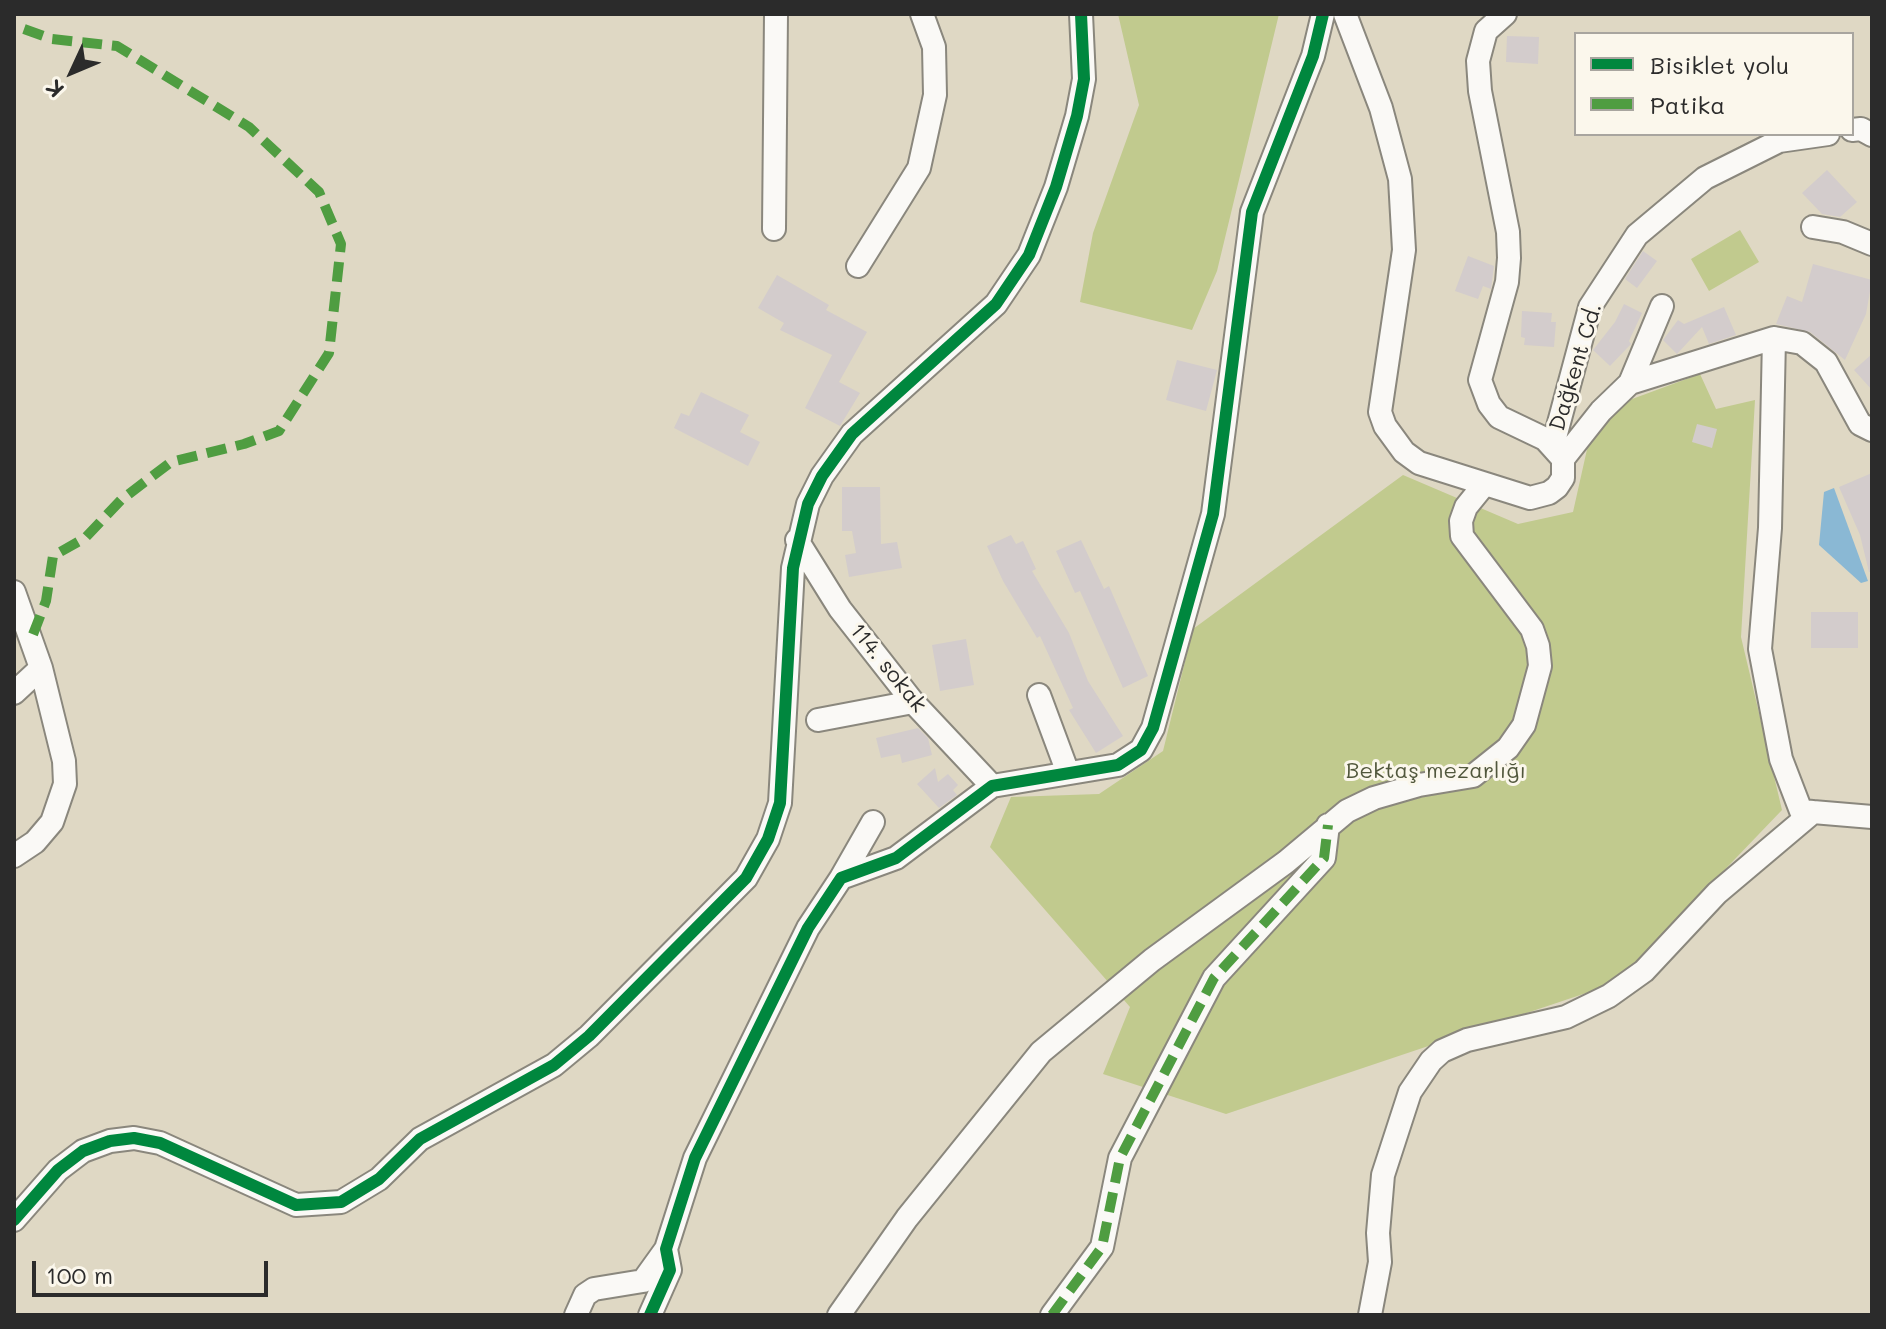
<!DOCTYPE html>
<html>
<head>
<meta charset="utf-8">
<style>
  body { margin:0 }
  #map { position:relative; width:1886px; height:1329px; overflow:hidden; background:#dfd8c4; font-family:Mali,sans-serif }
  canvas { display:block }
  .frame { position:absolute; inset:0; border:16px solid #2b2b2b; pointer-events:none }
  .legend { position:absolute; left:1574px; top:32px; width:280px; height:104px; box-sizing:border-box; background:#fbf7ec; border:2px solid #a8a59f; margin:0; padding:10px 14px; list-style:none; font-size:24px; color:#2b2b2b }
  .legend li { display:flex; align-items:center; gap:16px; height:40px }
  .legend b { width:40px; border:2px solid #a8a59f }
  .north { position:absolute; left:32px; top:32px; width:80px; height:80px; -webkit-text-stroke:6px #fbf7ec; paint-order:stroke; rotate:226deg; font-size:22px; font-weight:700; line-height:32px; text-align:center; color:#2b2b2b }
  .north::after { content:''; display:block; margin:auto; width:28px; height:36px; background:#2b2b2b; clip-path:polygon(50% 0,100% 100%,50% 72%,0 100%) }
  .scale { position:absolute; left:32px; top:1261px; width:236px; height:36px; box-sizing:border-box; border:4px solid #2b2b2b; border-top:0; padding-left:10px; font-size:24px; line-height:28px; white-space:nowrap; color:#2b2b2b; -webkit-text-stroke:6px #fbf7ec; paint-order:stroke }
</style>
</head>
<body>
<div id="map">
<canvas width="1886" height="1329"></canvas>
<div class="frame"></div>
<ul class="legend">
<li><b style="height:10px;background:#00873e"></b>Bisiklet yolu</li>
<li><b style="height:10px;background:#4f9d41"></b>Patika</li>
</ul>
<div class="north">K</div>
<div class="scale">100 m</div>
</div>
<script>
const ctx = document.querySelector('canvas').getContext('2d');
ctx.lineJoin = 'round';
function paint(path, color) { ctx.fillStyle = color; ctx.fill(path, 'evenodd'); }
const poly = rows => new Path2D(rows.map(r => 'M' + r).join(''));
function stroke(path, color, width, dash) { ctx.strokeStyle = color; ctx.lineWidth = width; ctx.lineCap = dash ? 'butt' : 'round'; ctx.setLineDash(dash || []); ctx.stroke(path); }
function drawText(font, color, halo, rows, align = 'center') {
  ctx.font = font + ' Mali,sans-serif'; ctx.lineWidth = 6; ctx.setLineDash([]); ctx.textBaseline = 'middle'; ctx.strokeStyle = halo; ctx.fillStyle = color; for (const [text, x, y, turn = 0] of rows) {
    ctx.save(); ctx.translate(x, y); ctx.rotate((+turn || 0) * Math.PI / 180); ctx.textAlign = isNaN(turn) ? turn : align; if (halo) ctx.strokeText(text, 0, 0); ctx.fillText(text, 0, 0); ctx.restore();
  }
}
paint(poly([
  [1118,14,1279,14,1217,271,1192,330,1080,302,1093,233,1139,105],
  [1740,230,1759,262,1709,291,1691,259],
  [1700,374,1716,409,1755,400,1741,637,1782,810,1616,983,1226,1114,1103,1074,1130,1007,990,847,1011,797,1099,794,1163,751,1193,629,1403,475,1518,524,1573,512,1588,445,1624,402]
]), '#c1ca8e');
paint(poly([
  [1834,488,1868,581,1861,583,1819,545,1824,492]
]), '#8ab8d4');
paint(poly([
  [1507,36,1539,37,1538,64,1506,62],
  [1827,170,1857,202,1840,217,1822,214,1802,193],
  [1643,251,1657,261,1637,288,1625,279],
  [1468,256,1494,266,1491,289,1483,286,1478,299,1455,291],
  [1813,264,1872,280,1866,314,1845,360,1810,332,1776,324,1787,296,1802,302],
  [777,275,829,305,826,310,867,332,839,382,860,393,840,426,805,408,832,355,780,330,784,323,758,308],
  [1624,304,1642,313,1629,341,1631,344,1610,366,1593,350,1615,322],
  [1724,307,1736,335,1709,344,1702,327,1677,354,1663,340,1678,320,1684,324],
  [1522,311,1552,313,1551,322,1556,322,1554,347,1524,345,1525,338,1521,337],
  [1872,354,1872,390,1854,370],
  [1177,360,1217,370,1206,411,1166,400],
  [701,392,749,415,740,432,760,442,748,466,674,428,681,413,689,416],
  [1697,424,1717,429,1712,448,1692,442],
  [1872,473,1872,572,1869,572,1860,535,1839,487],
  [842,487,880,487,881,544,897,542,902,568,849,577,845,555,856,553,852,531,842,531],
  [1011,535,1016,544,1023,541,1036,569,1032,571,1069,633,1088,681,1123,736,1096,753,1069,710,1073,708,1040,636,1037,638,1003,581,987,546],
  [1081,540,1104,589,1109,586,1148,676,1123,688,1080,591,1075,593,1056,551],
  [1811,612,1858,612,1858,648,1811,648],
  [966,639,974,685,940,691,932,645],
  [918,728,928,738,932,755,902,763,900,754,881,758,876,738],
  [935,768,938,782,948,774,958,785,953,790,957,795,939,808,917,784]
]), '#d3cccc');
const minor = poly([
  [1345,14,1381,108,1400,179,1404,250,1380,412,1385,426,1404,452,1419,463,1530,498,1549,493,1557,487,1563,478,1563,459,1545,439,1499,417,1489,404,1480,380,1507,282,1509,258,1508,232,1480,91,1478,61,1486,31,1505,14],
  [1852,130,1861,129,1872,135],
  [1813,227,1843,232,1872,244],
  [774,229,776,14],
  [858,266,919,168,935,95,934,47,922,14],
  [1774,338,1802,343,1826,362,1860,424,1872,430],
  [1630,383,1662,306],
  [1553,445,1590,307,1637,235,1705,178,1779,141,1828,134],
  [1563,459,1601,411,1630,383,1774,338,1770,528,1760,649,1781,759,1801,811,1872,817],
  [797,540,840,609,913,702,992,786],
  [14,592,41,668,64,761,65,784,52,822,35,842,14,856],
  [14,693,41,668],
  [1039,695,1068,773],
  [818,720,913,702],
  [841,878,873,822],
  [14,1220,58,1170,83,1151,110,1141,134,1138,160,1143,296,1205,341,1202,379,1179,420,1139,554,1065,589,1036,746,878,768,839,780,803,793,568,808,504,822,476,852,434,996,304,1029,255,1056,187,1077,116,1084,79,1081,14],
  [576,1315,585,1295,594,1289,643,1281,666,1249],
  [650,1315,670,1270,666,1249,695,1158,808,928,841,878,896,858,992,786,1118,765,1141,750,1153,728,1213,514,1252,212,1313,56,1323,14],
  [839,1315,907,1218,1041,1052,1152,960,1286,862,1347,811,1374,798,1419,785,1473,776,1508,748,1524,725,1540,666,1538,646,1532,629,1462,536,1461,521,1466,507,1483,486],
  [1052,1315,1102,1247,1120,1158,1214,978,1324,858,1328,825],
  [1370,1315,1380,1262,1378,1233,1383,1175,1410,1092,1431,1061,1442,1051,1467,1040,1566,1017,1609,996,1644,971,1717,893,1813,812]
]);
stroke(minor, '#8a877d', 26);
stroke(minor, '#faf9f6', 22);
stroke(poly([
  [24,29,52,39,117,46,249,127,319,192,341,244,329,353,279,431,244,444,171,462,121,500,85,538,53,556,46,601,32,637],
  [1052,1315,1102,1247,1120,1158,1214,978,1324,858,1328,825]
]), '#4f9d41', 10, [20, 10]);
stroke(poly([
  [14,1220,58,1170,83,1151,110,1141,134,1138,160,1143,296,1205,341,1202,379,1179,420,1139,554,1065,589,1036,746,878,768,839,780,803,793,568,808,504,822,476,852,434,996,304,1029,255,1056,187,1077,116,1084,79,1081,14],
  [650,1315,670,1270,666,1249,695,1158,808,928,841,878,896,858,992,786,1118,765,1141,750,1153,728,1213,514,1252,212,1313,56,1323,14]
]), '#00873e', 12);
drawText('22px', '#2b2b2b', '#fbf7ec', [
  ["Dağkent Cd.",1576,367,-73],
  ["114. sokak",888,668,51]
]);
drawText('22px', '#51573c', '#fbf7ec', [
  ["Bektaş mezarlığı",1436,771]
]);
</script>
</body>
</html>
